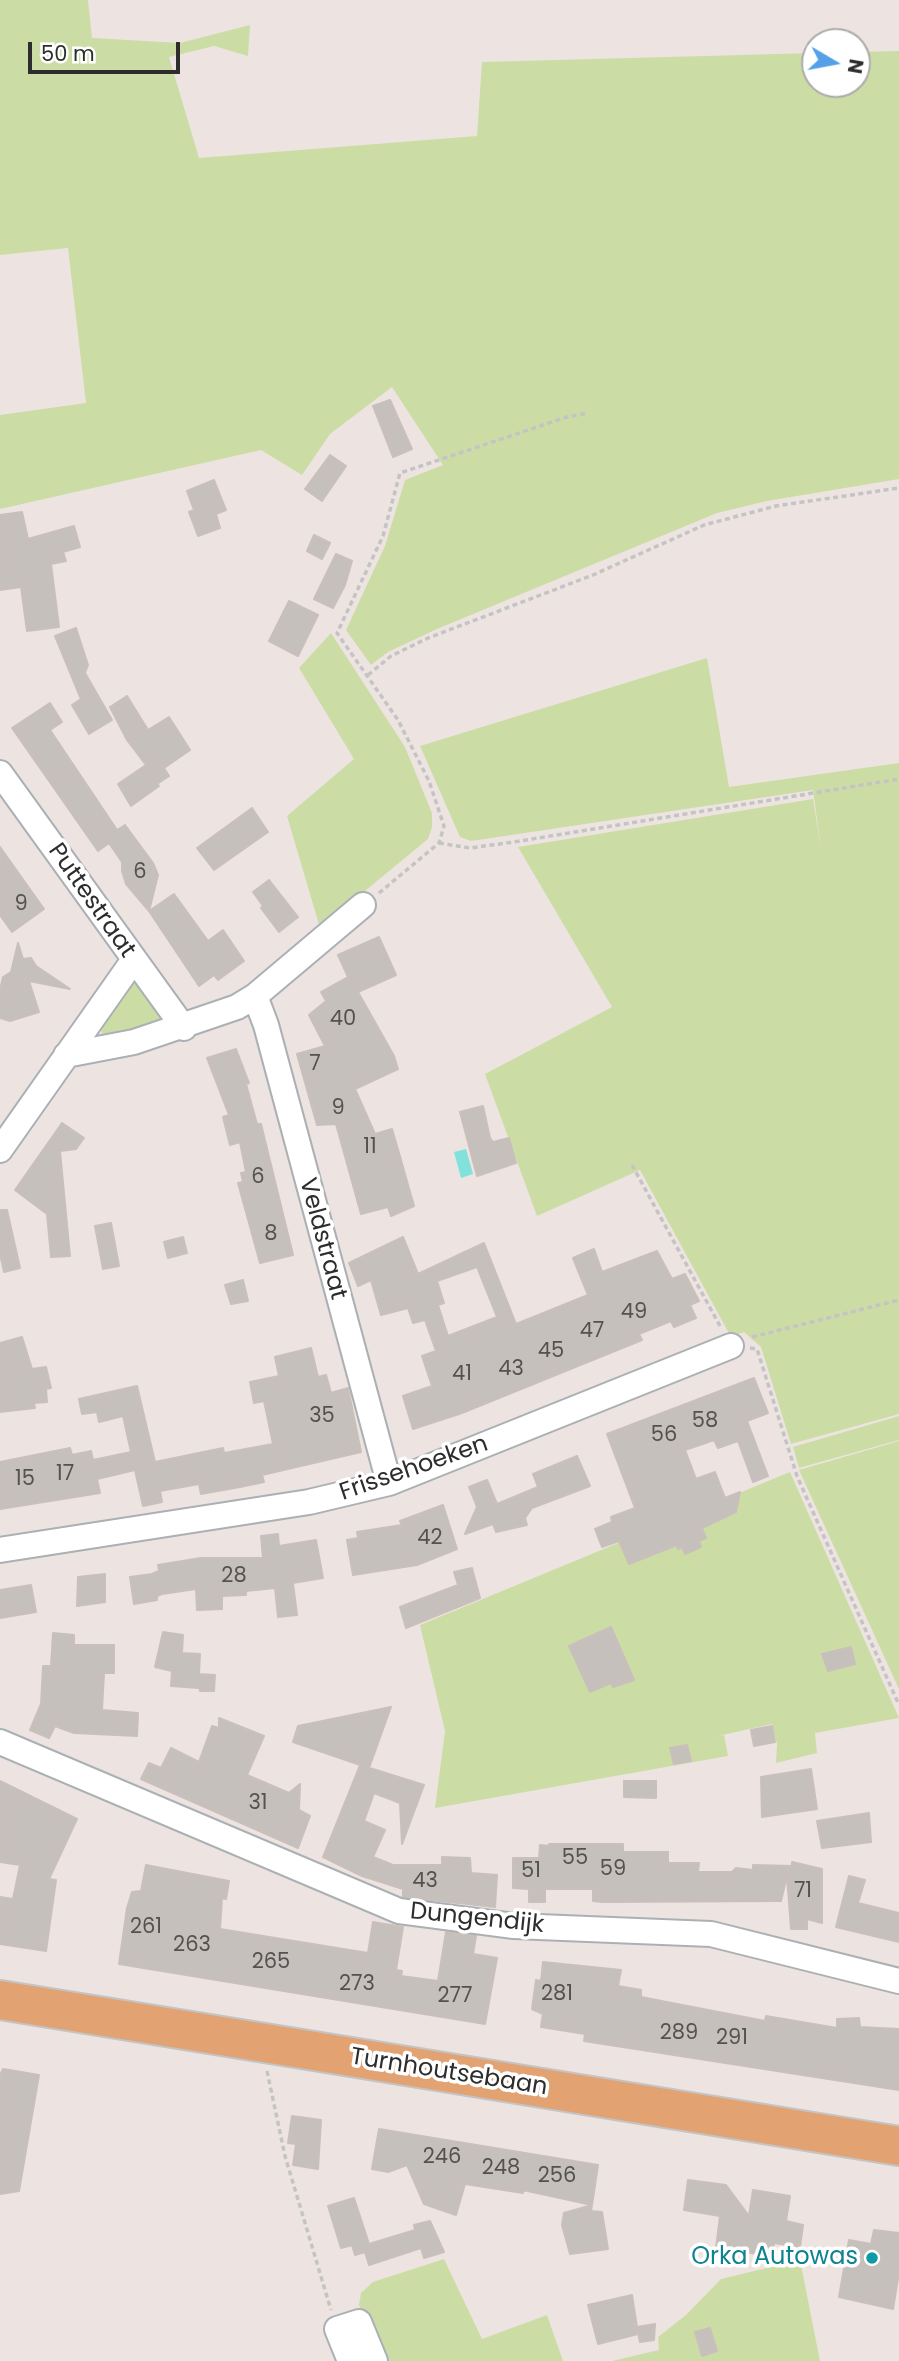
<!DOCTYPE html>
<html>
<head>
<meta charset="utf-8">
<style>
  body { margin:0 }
  #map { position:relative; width:899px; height:2361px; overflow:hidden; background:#ede4e2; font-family:Poppins,sans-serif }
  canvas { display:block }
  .north { position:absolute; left:801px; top:28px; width:70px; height:70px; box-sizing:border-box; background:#fff; border:2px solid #ababab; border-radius:50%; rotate:100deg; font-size:19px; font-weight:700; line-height:28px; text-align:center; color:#2d2d2d }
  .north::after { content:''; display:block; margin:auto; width:24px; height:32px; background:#55a1e7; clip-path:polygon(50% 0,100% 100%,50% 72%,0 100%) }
  .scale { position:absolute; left:28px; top:42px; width:152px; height:32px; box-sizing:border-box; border:4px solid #2d2d2d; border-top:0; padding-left:9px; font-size:21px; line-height:24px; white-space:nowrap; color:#2d2d2d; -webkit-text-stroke:5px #fff; paint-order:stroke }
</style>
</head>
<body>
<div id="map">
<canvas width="899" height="2361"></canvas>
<div class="north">N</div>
<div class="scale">50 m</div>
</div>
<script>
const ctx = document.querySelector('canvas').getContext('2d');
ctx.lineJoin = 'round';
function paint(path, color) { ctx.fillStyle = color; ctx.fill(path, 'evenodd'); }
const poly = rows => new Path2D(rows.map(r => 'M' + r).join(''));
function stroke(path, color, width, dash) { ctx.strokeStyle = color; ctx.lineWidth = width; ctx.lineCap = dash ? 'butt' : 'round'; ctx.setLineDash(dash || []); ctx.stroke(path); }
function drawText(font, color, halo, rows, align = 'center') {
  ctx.font = font + ' Poppins,sans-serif'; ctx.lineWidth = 7; ctx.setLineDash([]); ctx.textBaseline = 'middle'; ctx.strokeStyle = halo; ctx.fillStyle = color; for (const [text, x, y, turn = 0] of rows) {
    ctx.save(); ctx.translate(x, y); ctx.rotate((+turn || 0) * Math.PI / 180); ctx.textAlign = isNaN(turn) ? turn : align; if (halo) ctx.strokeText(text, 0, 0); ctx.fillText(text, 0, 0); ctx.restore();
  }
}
paint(poly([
  [0,0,88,0,92,38,180,43,250,25,248,56,214,46,169,57,199,158,477,136,482,62,815,53,815,84,857,84,857,52,899,51,899,479,767,501,717,513,437,629,388,652,371,665,346,630,385,546,405,480,443,465,392,387,330,434,302,475,261,450,0,509,0,415,86,403,68,248,0,255],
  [331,633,405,747,432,813,432,827,428,839,320,928,287,816,354,759,299,668],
  [707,658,729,787,899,763,899,1414,791,1444,761,1347,744,1332,731,1337,640,1170,537,1216,485,1074,612,1007,518,847,813,799,821,849,813,790,471,841,460,837,420,746],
  [133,983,139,984,164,1017,163,1023,103,1037,100,1026,127,986],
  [899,1416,899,1440,799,1468,793,1447],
  [899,1441,899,1689,799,1470],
  [790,1472,899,1718,815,1733,817,1753,776,1763,777,1744,772,1724,709,1738,724,1735,728,1756,435,1808,445,1731,420,1625],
  [444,2259,482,2339,547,2315,563,2361,383,2361,359,2305,361,2293,373,2282],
  [800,2260,820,2361,612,2361,659,2350,658,2337,686,2315,721,2279]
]), '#cbdda5');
paint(poly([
  [466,1149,473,1174,461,1178,454,1152]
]), '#81e2db');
const building = poly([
  [390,400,412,449,393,457,373,406,390,400],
  [330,455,346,466,322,501,305,489,330,455],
  [214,480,226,510,216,514,220,528,198,536,189,512,194,510,187,491,214,480],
  [22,512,28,539,74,526,80,547,63,552,66,561,51,564,59,627,27,631,21,587,0,590,0,515,22,512],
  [314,535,330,543,322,559,307,551,314,535],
  [336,554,352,561,345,585,333,608,314,599,336,554],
  [289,601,318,615,298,656,269,641,289,601],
  [76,628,88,665,85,673,112,720,89,734,72,705,81,699,55,636,76,628],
  [127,696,148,730,169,717,190,750,164,768,169,776,157,784,159,786,131,806,118,784,146,765,127,740,110,707,127,696],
  [50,703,62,722,50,730,117,830,125,825,153,863,158,875,149,911,126,884,122,871,122,862,109,843,98,851,12,728,50,703],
  [252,808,268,832,214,870,197,848,252,808],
  [0,847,44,909,12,932,0,915,0,847],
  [269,880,298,917,279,932,261,908,263,906,253,892,269,880],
  [174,894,208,941,223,930,244,961,218,980,214,975,199,986,149,911,174,894],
  [379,937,396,975,358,992,394,1056,398,1069,355,1089,375,1134,392,1129,399,1153,414,1206,391,1216,388,1207,361,1214,336,1124,317,1125,297,1054,325,1046,309,1015,326,1001,321,992,348,977,338,955,379,937],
  [18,943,23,959,31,958,36,966,70,989,29,981,39,1012,10,1021,0,1018,0,990,3,977,11,972,18,943],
  [236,1049,249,1083,246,1084,257,1124,261,1124,293,1255,260,1263,238,1183,243,1182,241,1173,246,1172,240,1142,230,1145,223,1117,229,1115,207,1058,236,1049],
  [483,1106,490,1138,493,1142,509,1138,516,1163,477,1176,460,1112,483,1106],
  [62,1123,84,1138,76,1149,60,1151,70,1256,51,1257,47,1214,15,1190,62,1123],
  [0,1210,7,1210,20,1268,4,1272,0,1254,0,1210],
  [111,1223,119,1266,103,1269,95,1226,111,1223],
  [183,1237,187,1253,168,1258,164,1242,183,1237],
  [403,1237,418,1274,484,1243,516,1324,588,1295,573,1258,594,1249,602,1272,657,1251,672,1279,685,1274,699,1301,690,1305,696,1318,674,1327,671,1321,639,1334,642,1340,462,1413,413,1429,403,1396,432,1386,422,1356,436,1351,425,1320,413,1323,408,1308,381,1315,371,1280,358,1286,349,1263,403,1237],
  [477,1267,497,1317,448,1336,438,1305,444,1303,437,1281,477,1267],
  [243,1280,248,1301,231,1304,225,1285,243,1280],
  [22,1337,32,1369,46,1367,51,1388,46,1389,47,1402,34,1403,35,1408,0,1412,0,1343,22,1337],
  [311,1348,318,1377,326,1375,331,1393,348,1388,361,1452,262,1475,264,1482,240,1487,201,1494,199,1484,160,1491,162,1502,143,1506,135,1470,97,1479,100,1493,0,1509,0,1462,70,1448,72,1455,91,1451,93,1460,131,1452,123,1416,99,1422,97,1412,82,1414,79,1399,137,1386,155,1462,223,1448,224,1453,273,1444,264,1401,254,1403,250,1382,279,1376,275,1357,311,1348],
  [754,1378,768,1413,747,1421,768,1476,753,1482,738,1441,718,1448,714,1440,685,1450,696,1479,715,1472,725,1498,740,1492,736,1512,702,1528,706,1538,699,1541,701,1547,685,1554,682,1547,678,1549,677,1545,629,1564,619,1541,602,1547,595,1529,612,1522,611,1517,635,1508,607,1434,754,1378],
  [577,1456,590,1486,532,1508,525,1518,527,1525,496,1532,493,1524,465,1534,477,1507,469,1487,487,1480,497,1504,538,1487,533,1474,577,1456],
  [443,1505,457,1549,417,1565,353,1575,347,1540,358,1538,357,1532,402,1525,400,1521,443,1505],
  [278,1534,279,1546,316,1540,323,1578,293,1583,297,1615,278,1617,275,1588,246,1591,246,1595,222,1596,222,1609,197,1610,196,1589,162,1594,157,1596,157,1600,134,1604,130,1577,152,1574,159,1571,158,1565,201,1558,263,1558,261,1536,278,1534],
  [472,1568,480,1598,406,1628,400,1607,458,1585,454,1572,472,1568],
  [105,1574,105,1602,77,1606,78,1577,105,1574],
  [31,1585,36,1612,0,1618,0,1590,31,1585],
  [611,1627,634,1680,613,1687,611,1683,590,1692,569,1646,611,1627],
  [163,1632,183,1635,182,1653,200,1654,199,1674,215,1675,214,1691,200,1691,199,1683,199,1688,171,1686,172,1671,155,1667,163,1632],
  [53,1633,74,1635,74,1645,114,1645,114,1673,104,1673,102,1710,138,1713,137,1736,74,1733,55,1726,49,1738,30,1730,41,1704,43,1666,51,1666,53,1633],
  [851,1647,855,1664,828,1671,822,1654,851,1647],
  [391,1707,369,1768,293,1742,298,1726,391,1707],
  [219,1718,264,1736,247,1775,289,1793,300,1784,299,1810,310,1816,298,1848,141,1779,149,1763,161,1768,171,1748,199,1762,212,1726,219,1728,219,1718],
  [772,1726,775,1742,754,1746,751,1730,772,1726],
  [687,1745,691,1761,674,1764,670,1748,687,1745],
  [360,1765,424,1785,402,1844,400,1803,374,1793,364,1821,385,1830,373,1857,393,1865,442,1865,442,1857,470,1858,471,1873,497,1875,495,1907,403,1897,403,1889,362,1876,323,1857,360,1765],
  [811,1769,817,1809,762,1817,761,1777,811,1769],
  [0,1781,77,1819,49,1879,56,1880,46,1951,0,1944,0,1897,13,1899,20,1865,0,1862,0,1781],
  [624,1781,656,1781,656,1798,624,1797,624,1781],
  [869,1813,871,1842,822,1848,817,1821,869,1813],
  [549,1844,623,1844,623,1852,668,1852,668,1863,699,1863,698,1872,732,1872,736,1868,753,1870,753,1865,792,1866,792,1862,822,1869,822,1923,807,1919,807,1929,791,1929,787,1876,781,1901,602,1902,593,1901,593,1889,545,1889,545,1902,529,1902,529,1889,513,1888,513,1858,539,1858,540,1845,549,1846,549,1844],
  [146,1865,229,1881,226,1899,222,1898,220,1929,368,1953,373,1922,403,1927,396,1970,402,1971,401,1976,438,1981,446,1932,476,1936,473,1954,497,1958,485,2024,119,1964,127,1908,132,1892,141,1891,146,1865],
  [849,1876,865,1880,858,1903,899,1913,899,1942,836,1927,849,1876],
  [543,1962,621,1970,618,1986,641,1990,641,1997,765,2021,766,2016,837,2028,837,2019,859,2018,860,2027,899,2029,899,2090,584,2041,585,2034,541,2027,543,2014,532,2009,536,1980,541,1981,543,1962],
  [3,2069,39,2075,19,2191,0,2194,0,2075,3,2069],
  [292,2116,321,2120,318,2169,293,2165,296,2144,288,2143,292,2116],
  [379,2129,598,2165,592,2205,523,2190,523,2193,465,2184,456,2215,424,2204,407,2165,388,2172,372,2169,379,2129],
  [688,2180,726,2185,749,2216,753,2190,790,2196,786,2221,803,2225,800,2247,774,2243,772,2256,716,2248,720,2216,684,2210,688,2180],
  [354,2198,369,2244,415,2230,414,2225,430,2221,444,2252,424,2258,421,2248,369,2265,365,2252,355,2255,352,2245,341,2248,328,2206,354,2198],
  [592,2205,591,2211,602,2212,608,2249,570,2254,562,2225,564,2213,592,2205],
  [874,2230,899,2233,899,2272,893,2309,839,2297,849,2240,871,2244,874,2230],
  [632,2295,638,2334,598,2344,588,2305,632,2295],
  [655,2324,654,2340,640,2342,637,2327,655,2324],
  [710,2328,717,2351,702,2356,695,2332,710,2328]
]);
paint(building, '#c6c0bd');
stroke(building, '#c9bfbb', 2);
const minor = poly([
  [0,773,184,1028],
  [255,996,266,1025,389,1483],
  [66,1055,134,1042,237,1007,255,996,363,905],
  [0,1150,133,961],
  [0,1550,309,1502,389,1483,731,1346],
  [0,1742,399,1911,514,1926,711,1934,899,1981],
  [350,2361,337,2329,359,2322,375,2361]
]);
const primary = poly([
  [0,2000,899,2146]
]);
stroke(minor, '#abb0b4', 28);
stroke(primary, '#c4c4c4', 42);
stroke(poly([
  [368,675,391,656,428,638,593,575,704,525,776,506,899,488],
  [439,843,470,848,514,842,899,779],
  [379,893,439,843,444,826,429,781,398,720,337,633,383,536,400,473,567,417,588,413],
  [632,1165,720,1326],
  [752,1337,899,1300],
  [750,1348,757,1349,797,1476,899,1705],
  [267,2071,285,2156,331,2310]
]), '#c4c4c4', 3.5, [5, 3.5]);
stroke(minor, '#fff', 24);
stroke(primary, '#e2a272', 38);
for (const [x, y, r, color] of [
  [872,2258,7,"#0f9aa8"]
]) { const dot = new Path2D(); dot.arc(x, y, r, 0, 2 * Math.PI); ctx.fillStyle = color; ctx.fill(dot); stroke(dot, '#fff', 2.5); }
drawText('21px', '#535251', null, [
  ["6",140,873],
  ["9",21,905],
  ["40",343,1020],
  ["7",315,1065],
  ["9",338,1109],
  ["11",370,1148],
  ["6",258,1178],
  ["8",271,1235],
  ["49",634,1313],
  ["47",592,1332],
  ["45",551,1352],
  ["43",511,1370],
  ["41",462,1375],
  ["35",322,1417],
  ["58",705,1422],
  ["56",664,1436],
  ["17",65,1475],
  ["15",25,1480],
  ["42",430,1539],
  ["28",234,1577],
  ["31",258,1804],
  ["55",575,1859],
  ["59",613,1870],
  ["51",531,1872],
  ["43",425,1882],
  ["71",803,1892],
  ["261",146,1928],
  ["263",192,1946],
  ["265",271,1963],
  ["273",357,1985],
  ["281",557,1995],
  ["277",455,1997],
  ["289",679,2034],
  ["291",732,2039],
  ["246",442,2158],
  ["248",501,2169],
  ["256",557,2177]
]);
drawText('24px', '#2d2d2d', '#fff', [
  ["Puttestraat",91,901,55],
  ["Veldstraat",322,1239,75],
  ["Frissehoeken",414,1469,-19],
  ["Dungendijk",477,1919,6],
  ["Turnhoutsebaan",449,2073,9]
]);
drawText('24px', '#0d838f', '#fff', [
  ["Orka Autowas",858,2258]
], 'right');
</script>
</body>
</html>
